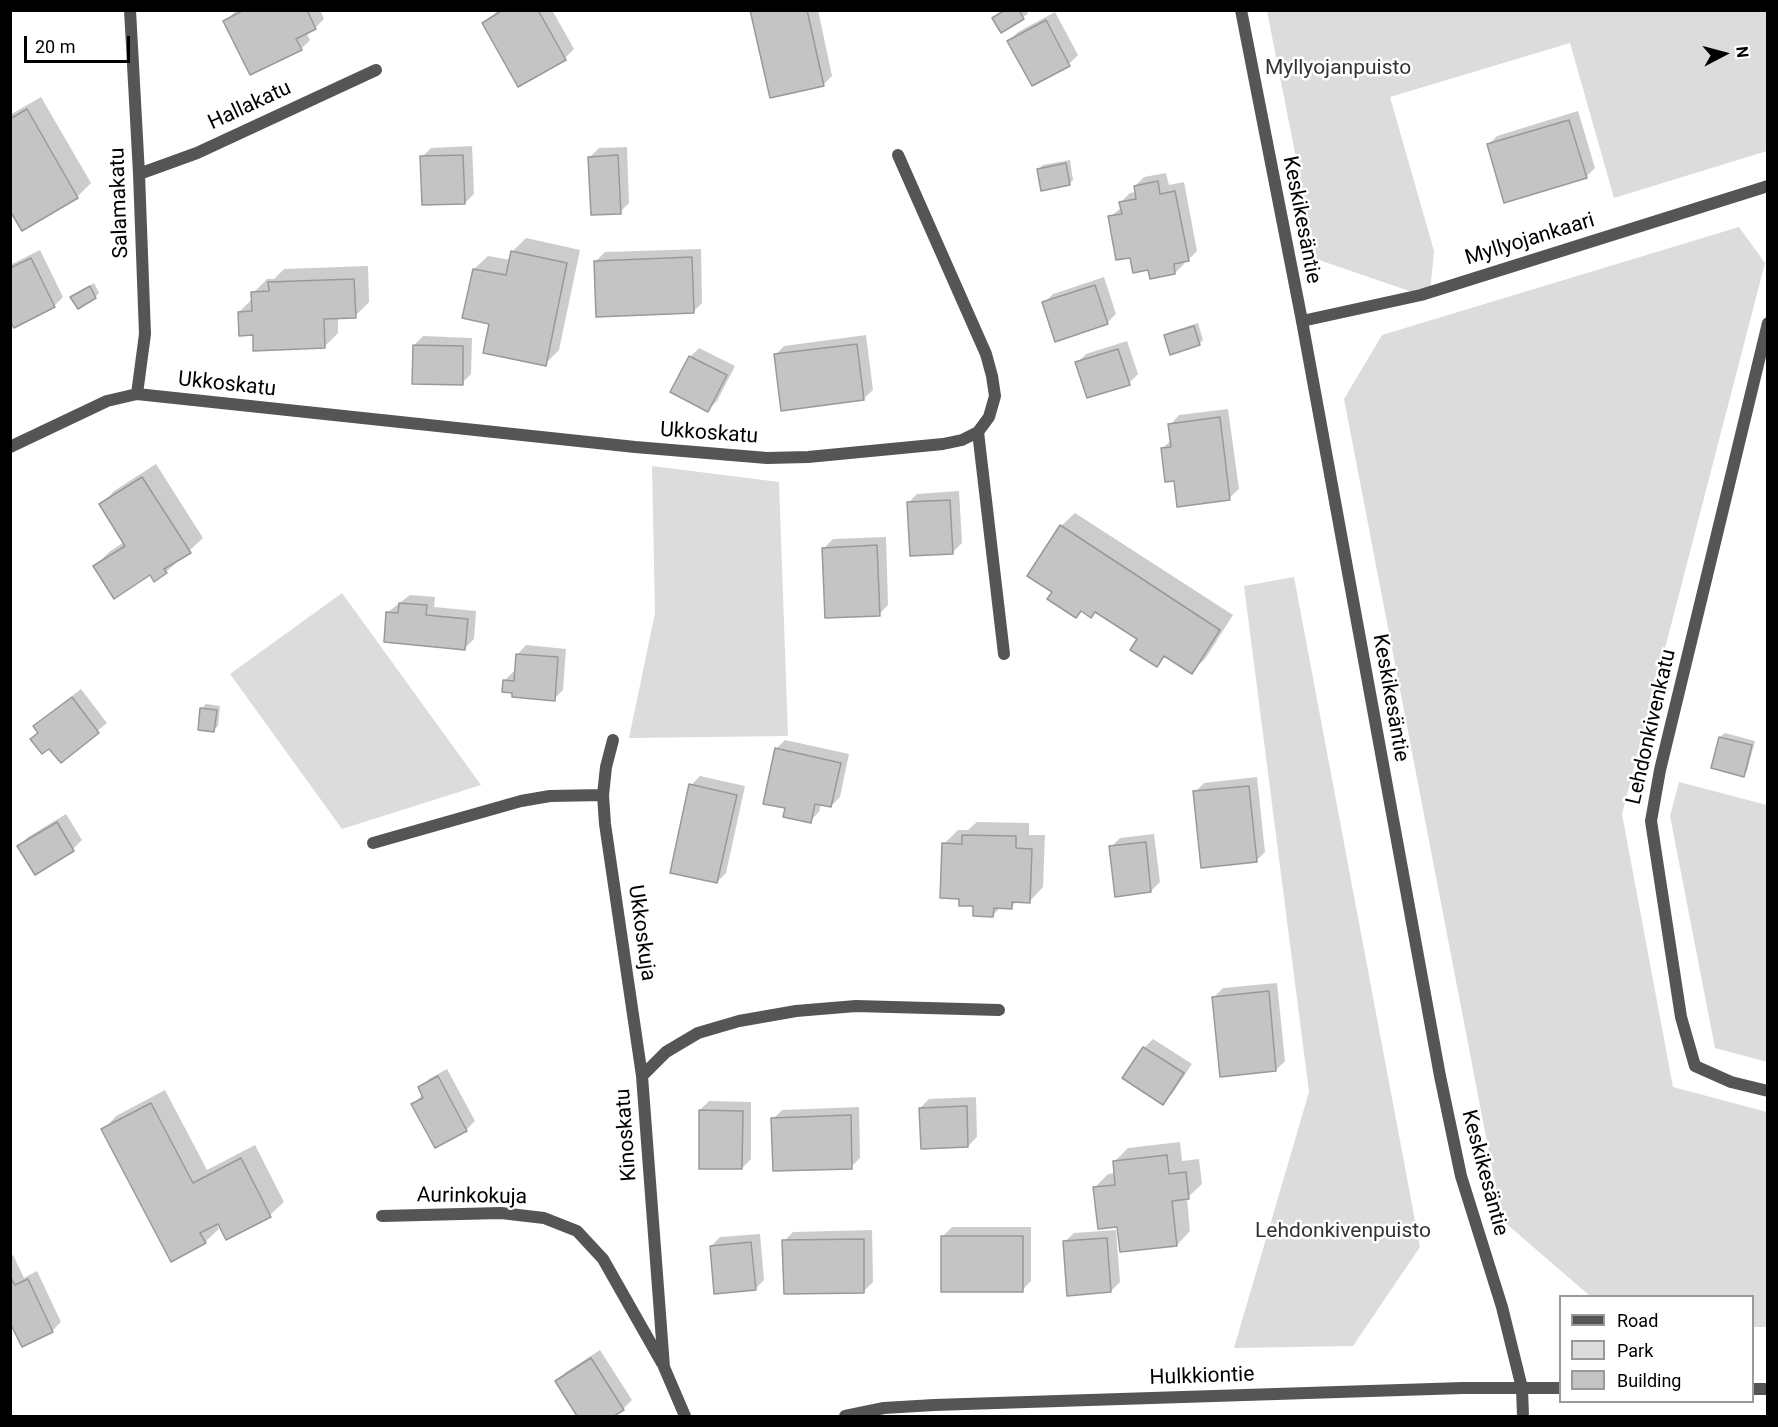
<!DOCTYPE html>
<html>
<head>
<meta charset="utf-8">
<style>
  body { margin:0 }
  #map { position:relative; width:1778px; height:1427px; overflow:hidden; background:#fff; font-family:Roboto,sans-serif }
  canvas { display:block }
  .frame { position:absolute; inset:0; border:12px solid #000; pointer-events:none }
  .legend { position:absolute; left:1559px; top:1295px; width:195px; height:108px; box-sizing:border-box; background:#fff; border:2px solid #999; margin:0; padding:8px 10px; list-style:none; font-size:18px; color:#000 }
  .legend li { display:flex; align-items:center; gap:12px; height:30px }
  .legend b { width:30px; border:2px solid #999 }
  .north { position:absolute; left:1694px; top:24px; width:60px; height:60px; -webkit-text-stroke:4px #fff; paint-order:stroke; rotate:84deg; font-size:16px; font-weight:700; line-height:24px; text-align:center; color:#000 }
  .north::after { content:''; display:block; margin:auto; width:21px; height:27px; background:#000; clip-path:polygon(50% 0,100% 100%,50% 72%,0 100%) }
  .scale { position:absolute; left:24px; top:36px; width:106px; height:27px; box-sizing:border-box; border:3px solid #000; border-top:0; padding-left:8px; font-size:18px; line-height:21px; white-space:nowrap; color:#000; -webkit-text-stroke:4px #fff; paint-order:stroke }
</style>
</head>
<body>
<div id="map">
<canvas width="1778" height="1427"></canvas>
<div class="frame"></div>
<ul class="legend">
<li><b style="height:8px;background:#555"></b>Road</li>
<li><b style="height:16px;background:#dcdcdc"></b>Park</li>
<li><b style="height:16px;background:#c4c4c4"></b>Building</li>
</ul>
<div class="north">N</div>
<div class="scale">20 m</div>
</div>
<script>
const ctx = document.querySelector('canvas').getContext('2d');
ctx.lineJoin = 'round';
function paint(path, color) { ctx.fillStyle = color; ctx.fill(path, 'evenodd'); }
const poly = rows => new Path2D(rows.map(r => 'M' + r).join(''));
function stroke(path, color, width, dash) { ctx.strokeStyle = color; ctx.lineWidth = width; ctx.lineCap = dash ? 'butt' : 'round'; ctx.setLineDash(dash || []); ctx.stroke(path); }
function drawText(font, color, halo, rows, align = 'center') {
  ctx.font = font + ' Roboto,sans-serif'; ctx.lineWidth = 5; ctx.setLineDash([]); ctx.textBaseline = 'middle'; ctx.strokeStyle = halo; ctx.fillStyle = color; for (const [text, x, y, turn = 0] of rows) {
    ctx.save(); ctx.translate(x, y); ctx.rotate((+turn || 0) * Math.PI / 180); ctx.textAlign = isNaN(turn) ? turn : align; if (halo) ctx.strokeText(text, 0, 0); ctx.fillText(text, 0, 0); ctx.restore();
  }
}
paint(poly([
  [1267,11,1767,11,1767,151,1614,198,1570,43,1390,97,1434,251,1430,292,1421,295,1316,259],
  [1739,227,1765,263,1622,814,1673,1087,1767,1112,1767,1327,1753,1327,1752,1296,1590,1296,1502,1220,1344,399,1382,335],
  [652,466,779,482,788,736,629,738,655,613],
  [1294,577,1420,1247,1353,1346,1234,1348,1309,1092,1244,586],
  [342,593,481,785,342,829,230,674],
  [1679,782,1767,805,1767,1062,1715,1048,1670,816]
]), '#dcdcdc');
paint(poly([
  [237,10,320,10,324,19,315,28,306,32,310,40,301,49,225,21],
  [499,10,552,10,574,49,565,58,483,23],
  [752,10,818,10,832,76,823,85],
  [1005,10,1026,10,1028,14,1001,30],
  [1055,12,1078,55,1069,64,1009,41,1018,32],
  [41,97,91,183,78,196,23,228,10,208,10,115],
  [1578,111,1595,168,1586,177,1488,145,1497,136],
  [472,146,474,194,465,203,422,157,431,148],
  [627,147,629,203,620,212,590,157,599,148],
  [1070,160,1073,180,1069,184,1039,169,1043,165],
  [1166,173,1169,185,1184,182,1197,251,1188,260,1183,261,1184,264,1175,273,1149,268,1131,256,1110,217,1122,207,1121,202,1130,193,1136,192,1135,186,1144,177],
  [526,238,580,250,559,350,545,364,491,323,474,269,488,256,511,260,512,252],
  [701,249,702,303,693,312,596,261,605,252],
  [40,250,63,297,54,306,10,318,10,265],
  [368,266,369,302,355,316,338,317,338,333,324,347,254,334,239,312,253,298,253,293,267,279,274,279,284,269],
  [1104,277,1116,314,1107,323,1044,303,1053,294],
  [94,283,99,293,95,297,72,297],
  [1198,323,1203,340,1199,344,1165,336,1170,332],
  [866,335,873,390,863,399,775,355,784,346],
  [423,336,472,338,471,374,462,383,414,345],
  [1127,341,1138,374,1129,383,1077,363,1086,354],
  [699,348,735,366,717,401,708,410,672,392,690,357],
  [1228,409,1239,489,1229,498,1176,479,1162,449,1172,439,1170,425,1179,415],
  [156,464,203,538,166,572,150,573,95,566,109,552,124,542,101,505,114,491],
  [959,491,962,543,953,552,908,503,917,494],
  [1075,513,1233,615,1205,659,1191,672,1166,656,1157,665,1140,639,1096,611,1091,616,1054,592,1061,526],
  [886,537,888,605,879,614,824,548,833,539],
  [410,595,435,597,434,607,476,611,474,639,465,648,388,612],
  [526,645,566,649,563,690,554,699,514,692,504,681,513,672,516,672,517,655],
  [81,689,107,723,61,761,40,732,44,718],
  [206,704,220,706,218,726,214,730,202,708],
  [1725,733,1755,741,1747,771,1743,775,1720,737],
  [785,740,849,754,840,797,831,806,821,804,819,812,810,821,786,807,776,749],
  [700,776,745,786,726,873,717,882,691,785],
  [1257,777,1265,852,1256,861,1195,792,1204,783],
  [66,814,82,840,73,849,19,846,28,837],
  [977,822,1029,823,1029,835,1045,835,1043,887,1030,901,1017,901,1011,907,1001,907,993,915,975,905,944,844,958,830,968,830],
  [1154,834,1160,882,1151,891,1111,847,1120,838],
  [1277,983,1285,1061,1276,1070,1214,997,1223,988],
  [1153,1039,1192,1064,1172,1094,1163,1103,1125,1078,1144,1048],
  [447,1069,475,1121,466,1130,413,1104,422,1095,420,1088,429,1079],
  [165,1090,207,1170,255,1145,284,1202,270,1215,227,1238,219,1222,216,1223,219,1229,205,1242,103,1130,116,1116],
  [976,1097,977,1137,968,1146,920,1108,929,1099],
  [709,1101,751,1102,751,1159,742,1168,700,1110],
  [859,1107,860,1158,851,1167,773,1119,782,1110],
  [1180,1142,1182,1161,1199,1159,1202,1184,1187,1198,1190,1231,1177,1245,1118,1224,1094,1188,1108,1174,1115,1173,1114,1162,1128,1148],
  [952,1227,1031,1227,1031,1281,1022,1290,943,1236],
  [872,1230,873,1282,864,1291,784,1241,793,1232],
  [1116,1230,1120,1282,1111,1291,1064,1242,1074,1233],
  [760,1234,764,1280,755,1289,711,1246,720,1237],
  [13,1255,24,1278,37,1271,61,1322,52,1331,10,1319,10,1256],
  [600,1350,632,1400,623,1409,611,1416,579,1416,557,1381,566,1372]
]), '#0003');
const building = poly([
  [244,10,307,10,316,29,296,39,302,50,250,75,223,21,244,10],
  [503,10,538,10,566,60,518,87,482,23,503,10],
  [750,10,807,10,824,86,770,98,750,10],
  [1005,10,1019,10,1024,19,1001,33,992,18,1005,10],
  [1046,20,1070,66,1032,86,1007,41,1046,20],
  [27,109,78,198,22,231,10,211,10,119,27,109],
  [1569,120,1587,178,1504,203,1487,144,1569,120],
  [463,155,465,204,422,205,420,156,463,155],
  [618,155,621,214,591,215,588,157,618,155],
  [1066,163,1070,185,1041,191,1037,169,1066,163],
  [1158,181,1160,194,1175,191,1189,261,1174,264,1175,274,1150,279,1148,270,1133,273,1130,258,1116,260,1108,216,1122,214,1119,202,1136,199,1134,186,1158,181],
  [511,251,567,263,546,366,483,353,489,324,462,318,473,269,506,275,511,251],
  [692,257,694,313,596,317,594,261,692,257],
  [31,258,55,307,14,328,10,321,10,268,31,258],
  [354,279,356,318,324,319,325,348,253,351,253,335,239,336,238,312,252,311,251,292,269,291,268,282,354,279],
  [1095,285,1108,324,1055,342,1042,302,1095,285],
  [90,286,96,298,78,309,70,297,90,286],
  [1194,326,1200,345,1170,355,1164,335,1194,326],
  [857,344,864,400,781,411,774,354,857,344],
  [413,345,463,346,463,385,412,384,413,345],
  [1118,349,1130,385,1087,398,1075,362,1118,349],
  [689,356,727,375,708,412,670,392,689,356],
  [1220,417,1230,500,1177,507,1174,481,1165,482,1161,448,1171,447,1168,424,1220,417],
  [142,477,191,553,164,569,167,573,154,582,150,575,114,599,93,566,125,546,99,504,142,477],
  [950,500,953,554,910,556,907,502,950,500],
  [1060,525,1220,630,1192,674,1164,656,1157,667,1130,650,1137,639,1095,612,1091,618,1081,611,1076,618,1047,599,1052,592,1027,576,1060,525],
  [877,545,880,616,825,618,822,548,877,545],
  [399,603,427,605,426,615,468,619,465,650,384,642,386,612,398,613,399,603],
  [516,654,558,657,555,701,512,697,512,693,502,692,503,680,514,681,516,654],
  [72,697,99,733,61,763,49,749,42,754,30,739,38,733,33,726,72,697],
  [200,708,217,710,214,732,198,730,200,708],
  [1719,737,1752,745,1744,777,1711,768,1719,737],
  [775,748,841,763,831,807,815,804,811,823,783,817,785,808,763,804,775,748],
  [689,784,737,795,717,883,670,873,689,784],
  [1249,786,1257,862,1201,868,1193,791,1249,786],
  [57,822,74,851,35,875,17,846,57,822],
  [962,835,1016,836,1016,848,1032,849,1030,903,1012,902,1012,909,994,908,993,917,973,916,973,906,959,906,959,899,940,898,942,843,962,844,962,835],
  [1146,842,1151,892,1115,897,1109,846,1146,842],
  [1269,991,1276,1071,1220,1077,1212,997,1269,991],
  [1143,1047,1184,1073,1163,1105,1122,1078,1143,1047],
  [438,1076,467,1131,435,1148,411,1104,423,1098,418,1087,438,1076],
  [151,1103,193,1183,241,1158,271,1217,226,1240,218,1224,200,1233,206,1243,171,1262,101,1129,151,1103],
  [967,1106,968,1147,921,1149,919,1108,967,1106],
  [699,1110,743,1111,742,1169,699,1169,699,1110],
  [851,1115,852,1169,773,1171,771,1118,851,1115],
  [1167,1155,1169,1174,1186,1172,1189,1199,1172,1201,1177,1246,1120,1252,1117,1227,1098,1229,1093,1187,1115,1185,1113,1161,1167,1155],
  [941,1236,1023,1236,1023,1292,941,1292,941,1236],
  [1107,1238,1111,1292,1067,1296,1063,1241,1107,1238],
  [864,1239,864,1293,784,1294,782,1240,864,1239],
  [751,1242,756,1290,714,1294,710,1246,751,1242],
  [10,1276,15,1285,28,1279,53,1332,22,1347,10,1323,10,1276],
  [591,1358,624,1410,614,1416,577,1416,555,1381,591,1358]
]);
paint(building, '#c4c4c4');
stroke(building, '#999', 1.5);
stroke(poly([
  [978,432,1004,654]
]), '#555', 12);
stroke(poly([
  [130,10,139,174,145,334,137,394],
  [139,174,197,153,376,70],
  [1302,321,1421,295,1768,186],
  [1768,323,1660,770,1651,821,1681,1017,1695,1066,1731,1082,1768,1091],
  [10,447,107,401,137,394,635,447,767,458,808,457,943,444,962,440,978,432,989,417,995,396,992,376,986,354,898,155],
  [613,740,606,767,603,795,605,824,642,1076],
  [373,843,521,801,550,796,603,795],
  [382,1216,501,1213,544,1218,577,1231,603,1259,662,1363],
  [1522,1388,1523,1416],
  [1752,1389,1768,1389],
  [685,1416,664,1367,642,1076,666,1052,698,1033,739,1021,796,1011,856,1006,999,1010],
  [845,1416,884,1408,934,1405,1463,1388,1560,1388]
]), '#555', 12);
stroke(poly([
  [1241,10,1302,321,1440,1076,1461,1176,1502,1307,1522,1388]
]), '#555', 12);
drawText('21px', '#333', '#fff', [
  ["Myllyojanpuisto",1338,69],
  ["Lehdonkivenpuisto",1343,1232]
]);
drawText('21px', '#000', '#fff', [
  ["Hallakatu",250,106,-25],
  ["Salamakatu",120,203,-92],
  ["Keskikesäntie",1301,220,79],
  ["Myllyojankaari",1530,240,-17],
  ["Ukkoskatu",227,385,6],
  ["Ukkoskatu",709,434,4],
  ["Keskikesäntie",1390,698,80],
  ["Lehdonkivenkatu",1652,727,-77],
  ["Ukkoskuja",641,933,82],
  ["Kinoskatu",627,1135,-94],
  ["Keskikesäntie",1484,1173,75],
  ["Aurinkokuja",472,1197,1],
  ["Hulkkiontie",1202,1377,-2]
]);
</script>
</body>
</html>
